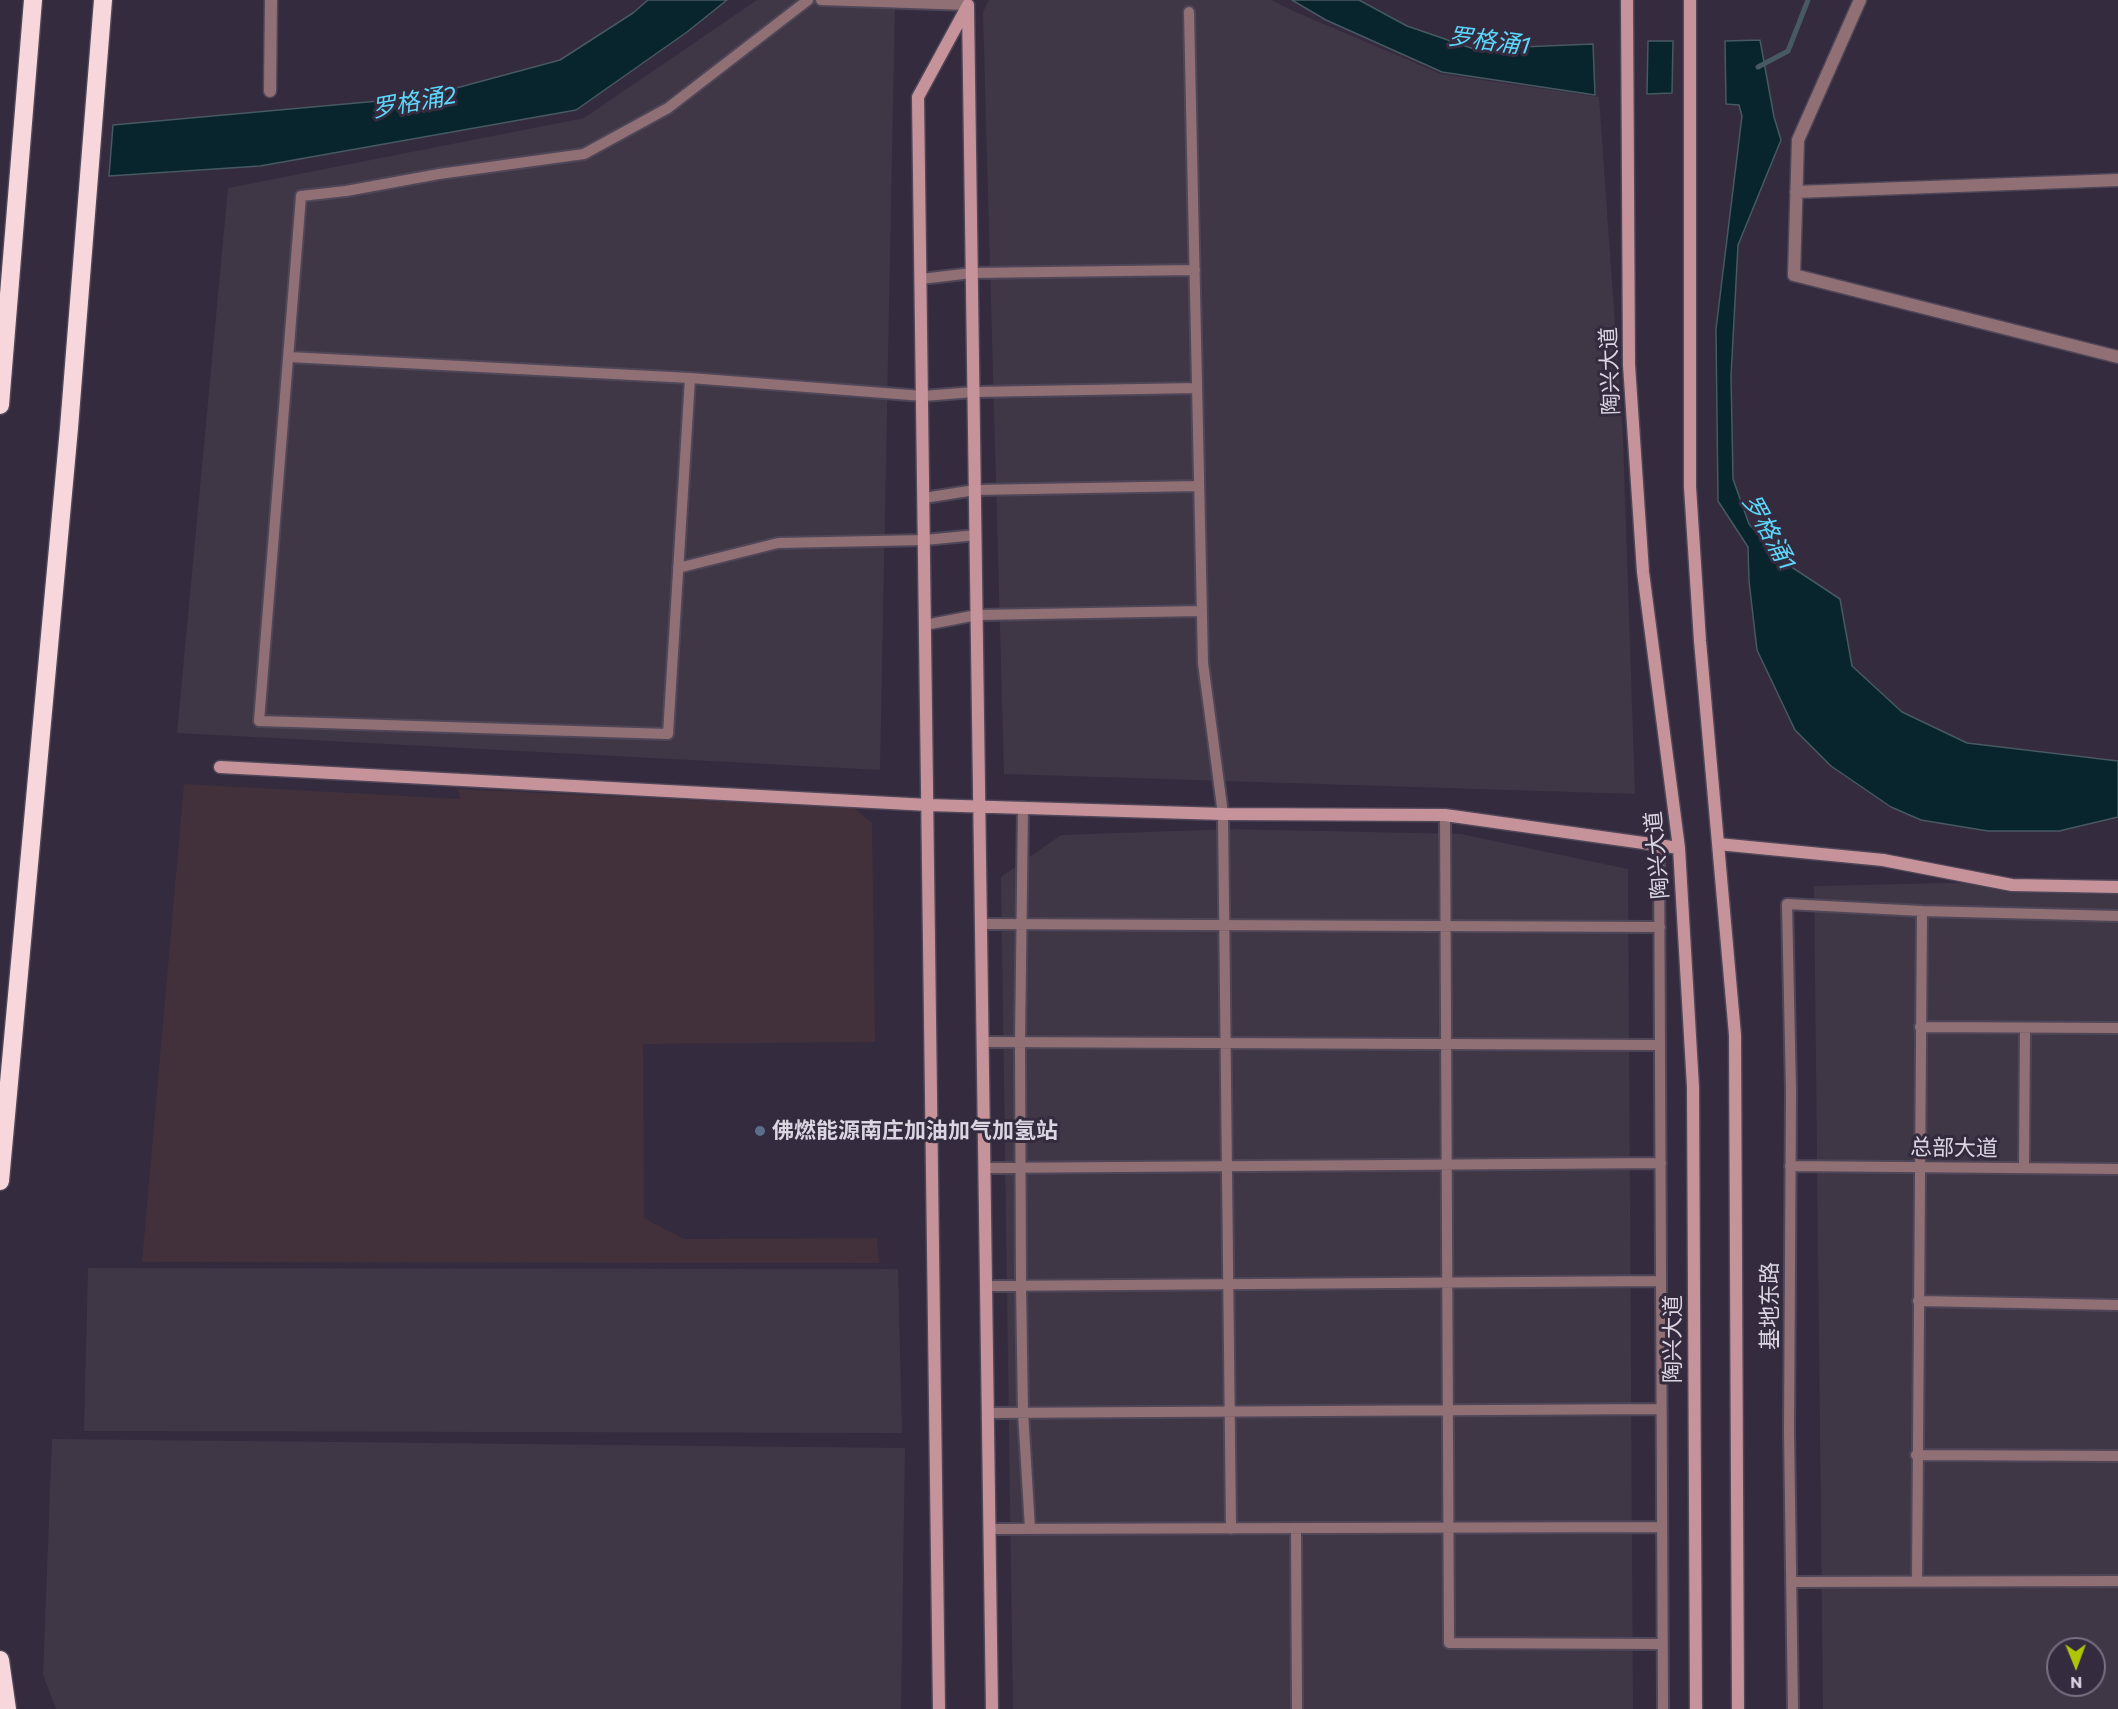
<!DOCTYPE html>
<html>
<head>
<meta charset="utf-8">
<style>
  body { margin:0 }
  #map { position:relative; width:2118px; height:1709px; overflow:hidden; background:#342b3e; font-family:Commissioner,sans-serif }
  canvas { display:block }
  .north { position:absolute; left:2046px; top:1637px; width:60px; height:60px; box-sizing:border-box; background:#342b3e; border:2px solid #776f80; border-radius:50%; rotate:179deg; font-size:16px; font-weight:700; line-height:24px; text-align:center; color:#dbd5e2 }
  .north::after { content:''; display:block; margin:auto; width:21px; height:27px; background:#afc507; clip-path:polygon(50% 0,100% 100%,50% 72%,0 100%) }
</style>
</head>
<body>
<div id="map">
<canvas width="2118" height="1709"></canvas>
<div class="north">N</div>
</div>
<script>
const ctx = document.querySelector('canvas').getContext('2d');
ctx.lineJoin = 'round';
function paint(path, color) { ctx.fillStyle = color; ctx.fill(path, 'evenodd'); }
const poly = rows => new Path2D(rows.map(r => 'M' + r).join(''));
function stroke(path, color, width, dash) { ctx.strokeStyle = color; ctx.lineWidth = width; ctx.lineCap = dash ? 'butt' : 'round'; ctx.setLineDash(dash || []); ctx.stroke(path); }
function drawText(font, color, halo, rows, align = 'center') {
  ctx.font = font + ' Commissioner,"Noto Sans SC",sans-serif'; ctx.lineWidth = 6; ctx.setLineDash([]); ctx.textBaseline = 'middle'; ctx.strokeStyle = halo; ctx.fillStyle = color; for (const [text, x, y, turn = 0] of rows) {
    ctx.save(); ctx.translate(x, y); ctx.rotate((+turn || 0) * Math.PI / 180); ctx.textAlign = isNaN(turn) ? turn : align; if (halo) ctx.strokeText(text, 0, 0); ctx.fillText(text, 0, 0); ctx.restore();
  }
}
paint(poly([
  [757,0,895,0,880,770,177,733,228,188,584,118],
  [989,0,1272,0,1291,10,1441,74,1599,97,1623,438,1635,794,1004,774,983,12],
  [1231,829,1461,834,1628,869,1633,1709,1013,1709,1001,877,1061,835],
  [2118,879,2118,1709,1823,1709,1814,886],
  [2058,1649,2094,1649,2094,1685,2058,1685],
  [88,1268,898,1269,902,1433,84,1431],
  [52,1439,905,1448,901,1709,56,1709,43,1675]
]), '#3f3646');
paint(poly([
  [184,784,460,799,458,789,854,808,872,823,875,1042,643,1044,644,1218,684,1239,877,1238,879,1263,142,1262]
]), '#42313b');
const water = poly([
  [648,0,727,0,687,32,576,110,260,166,109,176,113,125,423,97,560,60,633,13,648,0],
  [1292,0,1359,0,1407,26,1474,49,1593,44,1595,95,1442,72,1326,20,1292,0],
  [1760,40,1774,117,1781,140,1738,245,1731,376,1733,479,1749,524,1784,562,1840,599,1852,666,1902,712,1967,743,2118,761,2118,817,2059,831,1988,831,1921,820,1891,807,1831,766,1795,730,1757,650,1749,581,1748,547,1718,501,1716,329,1742,116,1739,105,1726,104,1725,41,1760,40],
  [1648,41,1673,41,1672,93,1647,94,1648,41]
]);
paint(water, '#08242c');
stroke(water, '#475963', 1.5);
stroke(poly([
  [1758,67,1788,51,1808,0]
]), '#475963', 5);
const lane = poly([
  [808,0,668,108,584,154,439,174,346,191,301,196,259,721,668,734,690,378,923,396,974,392,1197,388],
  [821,0,968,5],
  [1189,12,1203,663,1223,814,1231,1529],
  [921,279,972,273,1195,270],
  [289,357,690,378],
  [924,498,975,490,1199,486],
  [678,568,778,543,925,540,976,535],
  [925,625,977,615,1202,611],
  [1023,807,1020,1042,1021,1286,1023,1412,1030,1529],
  [1445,815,1449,1643,1662,1644],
  [1659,845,1663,1709],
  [982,924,1660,927],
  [1920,1027,2118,1028],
  [983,1042,1660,1045],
  [1790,1166,2118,1169],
  [985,1168,1661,1163],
  [2024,1168,2025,1028],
  [987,1286,1661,1281],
  [1918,1301,2118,1305],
  [988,1413,1661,1409],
  [1916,1455,2118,1456],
  [1296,1528,1297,1709],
  [990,1529,1661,1527],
  [1917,1581,1922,911],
  [1791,1582,2118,1581],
  [1793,1709,1789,1431,1791,1091,1787,904,1922,911,2118,916]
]);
const street = poly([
  [1860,0,1798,140,1794,275,2118,357],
  [270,91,271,0],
  [1796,192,2118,180]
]);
const secondary = poly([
  [1627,0,1629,365,1643,572,1679,848,1693,1087,1696,1709],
  [1690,0,1690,487,1700,641,1735,1035,1738,1709],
  [968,6,992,1709],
  [220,767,928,805,1223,814,1445,815,1679,848],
  [1718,844,1883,860,2012,885,2118,887],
  [939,1709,918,97,968,5]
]);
const highway = poly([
  [0,405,33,0],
  [0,1181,69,428,103,0],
  [0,1660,7,1709]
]);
stroke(lane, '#4f4658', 14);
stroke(street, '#4f4658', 15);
stroke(secondary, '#4f4658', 15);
stroke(highway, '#4f4658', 21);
stroke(lane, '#907075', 10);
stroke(street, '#907075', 12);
stroke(secondary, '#c6939b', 12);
stroke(highway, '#f7d7dc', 18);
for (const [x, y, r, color] of [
  [760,1131,6,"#5c6f8a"]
]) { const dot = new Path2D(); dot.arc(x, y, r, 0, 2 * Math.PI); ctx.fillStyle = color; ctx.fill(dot); stroke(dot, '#342b3e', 2); }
drawText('22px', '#dbd5e2', '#342b3e', [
  ["陶兴大道",1610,371,-92],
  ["陶兴大道",1657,855,-95],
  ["总部大道",1954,1148,1],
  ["基地东路",1770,1306,-90],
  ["陶兴大道",1673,1339,-90]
]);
drawText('bold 22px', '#dbd5e2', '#342b3e', [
  ["佛燃能源南庄加油加气加氢站",772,1131]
], 'left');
drawText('italic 24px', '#5bd7fc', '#342b3e', [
  ["罗格涌1",1489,41,7],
  ["罗格涌2",414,102,-10],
  ["罗格涌1",1769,532,61]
]);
</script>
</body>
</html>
